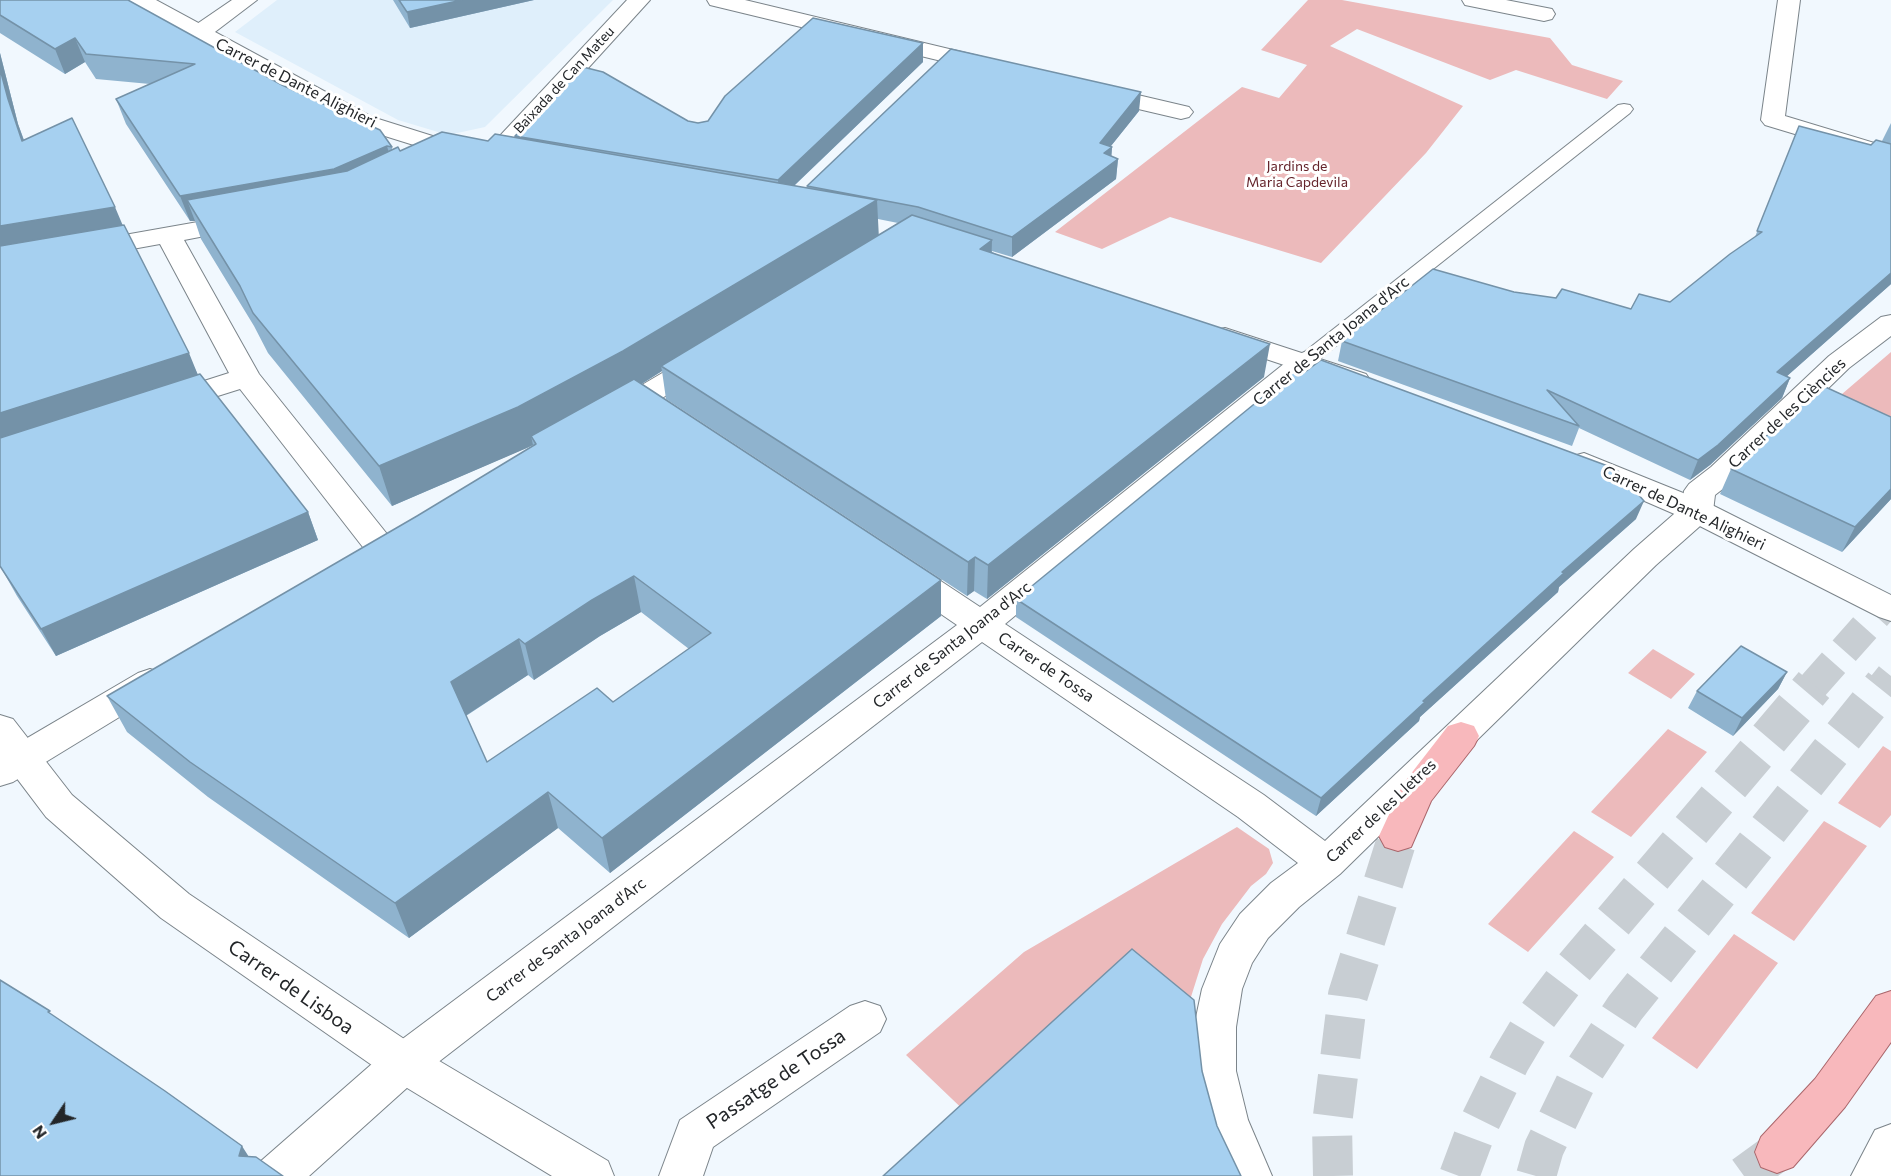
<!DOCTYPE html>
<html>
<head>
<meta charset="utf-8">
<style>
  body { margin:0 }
  #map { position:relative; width:1891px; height:1176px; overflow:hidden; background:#f1f8fe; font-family:Commissioner,sans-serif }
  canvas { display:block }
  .north { position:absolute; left:24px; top:1092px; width:60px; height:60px; -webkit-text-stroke:4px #fff; paint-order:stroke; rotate:235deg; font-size:16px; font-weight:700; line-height:24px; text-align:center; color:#232629 }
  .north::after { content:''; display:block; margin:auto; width:21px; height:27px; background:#232629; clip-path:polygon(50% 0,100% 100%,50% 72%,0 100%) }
</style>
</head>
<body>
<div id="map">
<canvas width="1891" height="1176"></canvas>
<div class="north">N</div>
</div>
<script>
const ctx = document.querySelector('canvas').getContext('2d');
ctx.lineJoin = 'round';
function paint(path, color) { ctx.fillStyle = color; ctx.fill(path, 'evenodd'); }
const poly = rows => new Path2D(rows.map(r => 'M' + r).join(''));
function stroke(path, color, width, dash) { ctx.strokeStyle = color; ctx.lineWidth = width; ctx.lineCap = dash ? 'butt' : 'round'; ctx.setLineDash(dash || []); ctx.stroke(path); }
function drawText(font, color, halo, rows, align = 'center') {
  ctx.font = font + ' Commissioner,sans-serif'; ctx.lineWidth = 6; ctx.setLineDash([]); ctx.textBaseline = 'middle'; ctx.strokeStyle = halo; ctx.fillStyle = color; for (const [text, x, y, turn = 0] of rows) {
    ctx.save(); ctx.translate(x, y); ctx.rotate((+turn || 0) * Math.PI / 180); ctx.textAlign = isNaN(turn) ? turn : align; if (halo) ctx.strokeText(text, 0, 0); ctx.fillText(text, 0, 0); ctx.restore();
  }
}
paint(poly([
  [277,0,613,0,485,127,448,135,398,120,235,32]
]), '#dfeffb');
paint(poly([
  [1308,0,1342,0,1550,38,1572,65,1623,81,1607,99,1516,70,1490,80,1357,29,1330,46,1463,106,1426,153,1321,263,1170,217,1102,249,1055,232,1242,87,1279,98,1307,65,1261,50],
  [1891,352,1891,435,1828,406],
  [1653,649,1695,674,1671,699,1628,673],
  [1668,729,1707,752,1631,837,1591,812],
  [1883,746,1891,751,1891,815,1880,828,1838,803],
  [1824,821,1867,846,1794,941,1751,913],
  [1237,827,1269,849,1273,863,1266,874,1251,886,1222,924,1203,959,1190,1000,974,1120,906,1055,1024,952],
  [1574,831,1614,857,1528,952,1488,924],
  [1734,934,1778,963,1697,1069,1652,1038]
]), '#ecbabb');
stroke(poly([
  [1813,686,1891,598],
  [1883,686,1891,676]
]), '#c8ced3', 31, [31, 16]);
stroke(poly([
  [1333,1176,1332,1124,1348,995,1398,836],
  [1459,1176,1477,1128,1510,1061,1535,1019,1573,969,1814,685],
  [1536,1176,1544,1148,1575,1084,1625,1008,1884,685],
  [1744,1176,1777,1152]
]), '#c8ced3', 40, [40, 20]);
const service = poly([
  [1624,104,1630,105,1633,109,1630,113,1312,365,1305,367,1298,365,1295,361,1298,357,1618,105,1624,104]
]);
const pedestrian = poly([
  [865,1001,880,1006,886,1019,880,1032,713,1147,703,1176,659,1176,680,1120,850,1006,865,1001]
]);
const minor = poly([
  [232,0,257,0,207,38,199,40,191,38,188,33,191,28,232,0],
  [627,0,650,0,499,166,490,168,481,166,478,161,481,156,627,0],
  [707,0,745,0,995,60,998,65,995,70,987,72,710,5,707,0],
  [1462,0,1506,0,1552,9,1555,14,1552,19,1544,21,1465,5,1462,0],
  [1778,0,1800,0,1785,116,1891,148,1891,163,1765,125,1761,120,1778,0],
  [1095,85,1189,107,1193,112,1189,117,1181,119,1087,97,1083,92,1087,87,1095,85],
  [243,214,252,217,256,222,252,227,184,240,259,374,391,539,396,547,391,555,380,558,369,555,240,389,170,411,160,409,155,402,160,395,229,373,160,244,0,273,0,257,243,214],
  [1891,315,1891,336,1849,368,1733,481,1715,495,1713,511,1708,519,1656,565,1340,874,1299,907,1268,938,1252,963,1242,989,1236,1027,1236,1071,1248,1120,1272,1176,1226,1176,1204,1120,1194,1071,1194,1027,1202,989,1220,944,1240,914,1271,883,1298,863,1238,817,982,642,419,1077,309,1176,255,1176,261,1161,389,1049,957,625,891,580,887,572,891,564,903,561,915,564,980,607,1295,355,1305,352,1315,355,1319,361,1315,367,1005,624,1264,795,1325,841,1634,549,1682,507,1684,491,1689,484,1711,467,1829,356,1881,317,1891,315],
  [703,352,713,355,717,361,713,367,626,420,616,422,606,420,601,413,606,406,693,355,703,352],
  [150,669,162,673,167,682,162,691,13,782,0,786,0,754,138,673,150,669],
  [1891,1124,1891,1176,1851,1176,1875,1130,1891,1124]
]);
const tertiary = poly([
  [129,0,156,0,372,117,474,149,477,154,474,159,465,161,356,127,132,5,129,0],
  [1225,328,1366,374,1370,380,1366,386,1356,389,1215,342,1211,336,1215,330,1225,328],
  [1584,453,1708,503,1891,595,1891,621,1879,617,1686,519,1573,470,1569,463,1573,456,1584,453],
  [0,715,13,719,72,795,189,894,419,1049,608,1161,614,1176,552,1176,389,1077,161,918,46,817,0,756,0,715]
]);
const primary = poly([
  [1461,722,1474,726,1479,736,1474,746,1431,801,1411,847,1398,851,1385,847,1379,836,1403,784,1448,726,1461,722],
  [1891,991,1891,1042,1845,1107,1793,1167,1777,1173,1761,1167,1755,1152,1761,1137,1815,1079,1876,996,1891,991]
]);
stroke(service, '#7b848a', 2);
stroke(pedestrian, '#7b848a', 2);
stroke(minor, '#7b848a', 2);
stroke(tertiary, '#7b848a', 2);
stroke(primary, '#aa666b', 2);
paint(service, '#fff');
paint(pedestrian, '#fff');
paint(minor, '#fff');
paint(tertiary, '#fff');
paint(primary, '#f8b8bc');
paint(poly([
  [0,0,128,0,392,147,392,150,400,151,488,141,515,138,515,136,688,121,698,123,708,121,923,43,923,62,794,186,807,188,807,186,1139,111,1110,147,1112,147,1111,156,1118,159,1116,179,1012,257,992,251,992,252,1264,377,987,599,974,591,967,596,666,399,662,371,642,384,941,580,941,616,610,873,558,828,409,938,208,797,127,732,107,696,417,516,534,446,533,445,392,506,268,353,254,326,201,239,195,221,190,221,126,124,116,99,150,84,96,79,85,62,65,74,0,33],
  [878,219,898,223,878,235],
  [641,612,689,649,613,702,487,762,466,716,528,675,534,680,600,636],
  [393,0,534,0,410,28],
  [0,53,18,124,24,140,123,225,198,375,308,512,318,540,56,656,17,596,0,566],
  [1891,123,1891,284,1787,376,1790,378,1782,398,1710,465,1690,480,1579,428,1572,446,1338,361,1342,341,1514,292,1631,309,1670,302,1755,237,1799,126,1871,145,1882,141],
  [1731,469,1891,499,1842,552,1720,494],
  [1636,519,1559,587,1558,592,1420,717,1419,721,1316,816,1016,617,1016,599],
  [1787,672,1778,689,1733,736,1688,708,1697,691]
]), '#8fb3ce');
paint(poly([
  [462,0,534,0,410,28,407,12],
  [75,38,85,62,65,74,55,49],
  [923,43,923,62,779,200,778,180],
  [0,53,18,124,33,166,22,141,8,99,0,69],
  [1141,92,1139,111,1107,151,1112,147,1111,164,1118,159,1116,179,1012,257,1012,237,1100,143],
  [387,146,394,172,187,200,195,221,190,221,180,196],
  [877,200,879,239,661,366,662,371,630,391,531,436,533,445,527,448,392,506,379,466],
  [115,207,126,233,0,255,0,226],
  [992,240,991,272,980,249],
  [1891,273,1891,284,1890,285,1769,392,1777,372],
  [1270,344,1264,377,987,599,988,565],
  [189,353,200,380,0,445,0,413],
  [1790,378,1782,398,1710,465,1690,480,1698,460],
  [1891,489,1891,499,1842,552,1855,527],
  [1644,501,1636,519,1559,587,1558,592,1420,717,1419,721,1316,816,1321,798,1423,701,1562,572],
  [308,512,318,540,56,656,41,629],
  [975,557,974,591,967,596,968,562],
  [634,576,641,612,600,636,534,680,525,644,592,600],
  [941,580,941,616,610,873,602,838],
  [519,639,528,675,462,718,451,682],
  [1787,672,1778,689,1733,736,1742,718],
  [548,792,558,828,409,938,395,903],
  [242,1146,256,1168,239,1156]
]), '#7492a8');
const building = poly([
  [0,0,128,0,282,85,380,130,392,147,387,146,334,169,180,196,116,99,195,64,86,54,75,38,55,49,0,15,0,0],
  [399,0,462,0,407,12,399,0],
  [813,18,923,43,778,180,515,136,583,67,603,72,688,121,698,123,708,121,725,96,813,18],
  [951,49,1141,92,1100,143,1112,147,1104,153,1118,159,1012,237,918,207,807,186,951,49],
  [0,69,8,99,22,141,72,118,115,207,0,226,0,69],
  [1799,126,1871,145,1876,140,1891,144,1891,273,1777,372,1790,378,1718,445,1698,460,1547,390,1579,426,1342,341,1433,269,1514,292,1556,298,1562,289,1631,309,1639,294,1670,302,1730,254,1762,232,1757,231,1799,126],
  [442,132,488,141,495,134,877,200,623,351,518,407,379,466,253,313,240,286,187,200,347,171,398,147,400,151,442,132],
  [912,215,992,240,980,249,1270,344,988,565,975,557,968,562,661,366,912,215],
  [124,225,189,353,0,413,0,246,124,225],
  [1321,360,1616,469,1644,501,1562,572,1564,573,1423,701,1425,702,1321,798,1016,599,1297,369,1305,372,1321,360],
  [200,374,308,512,41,629,0,566,0,438,200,374],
  [634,379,941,580,602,838,548,792,395,903,190,762,107,696,417,516,536,444,531,436,634,379],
  [634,576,711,633,613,702,597,688,487,762,451,682,519,639,525,644,592,600,634,576],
  [1821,385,1891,417,1891,489,1855,527,1731,469,1821,385],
  [1741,646,1787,672,1742,718,1697,691,1741,646],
  [1132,949,1194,1000,1202,1071,1217,1126,1241,1176,883,1176,1132,949],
  [0,980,50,1011,48,1012,165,1091,242,1146,239,1156,256,1157,283,1176,0,1176,0,980]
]);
paint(building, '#a6d0f0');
stroke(building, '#7492a8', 1.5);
drawText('14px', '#232629', '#fff', [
  ["Baixada de Can Mateu",564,80,-47]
]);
drawText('14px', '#65252c', '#fff', [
  ["Jardins de",1297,166],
  ["Maria Capdevila",1297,182]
]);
drawText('16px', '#232629', '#fff', [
  ["Carrer de Dante Alighieri",296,83,27],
  ["Carrer de Santa Joana d'Arc",1331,341,-39],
  ["Carrer de les Ciències",1787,413,-43],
  ["Carrer de Dante Alighieri",1684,508,25],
  ["Carrer de Santa Joana d'Arc",952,645,-38],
  ["Carrer de Tossa",1046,667,34],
  ["Carrer de les Lletres",1381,811,-43],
  ["Carrer de Santa Joana d'Arc",566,940,-37]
]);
drawText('20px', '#232629', '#fff', [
  ["Carrer de Lisboa",291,987,35],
  ["Passatge de Tossa",776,1079,-34]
]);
</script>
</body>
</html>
